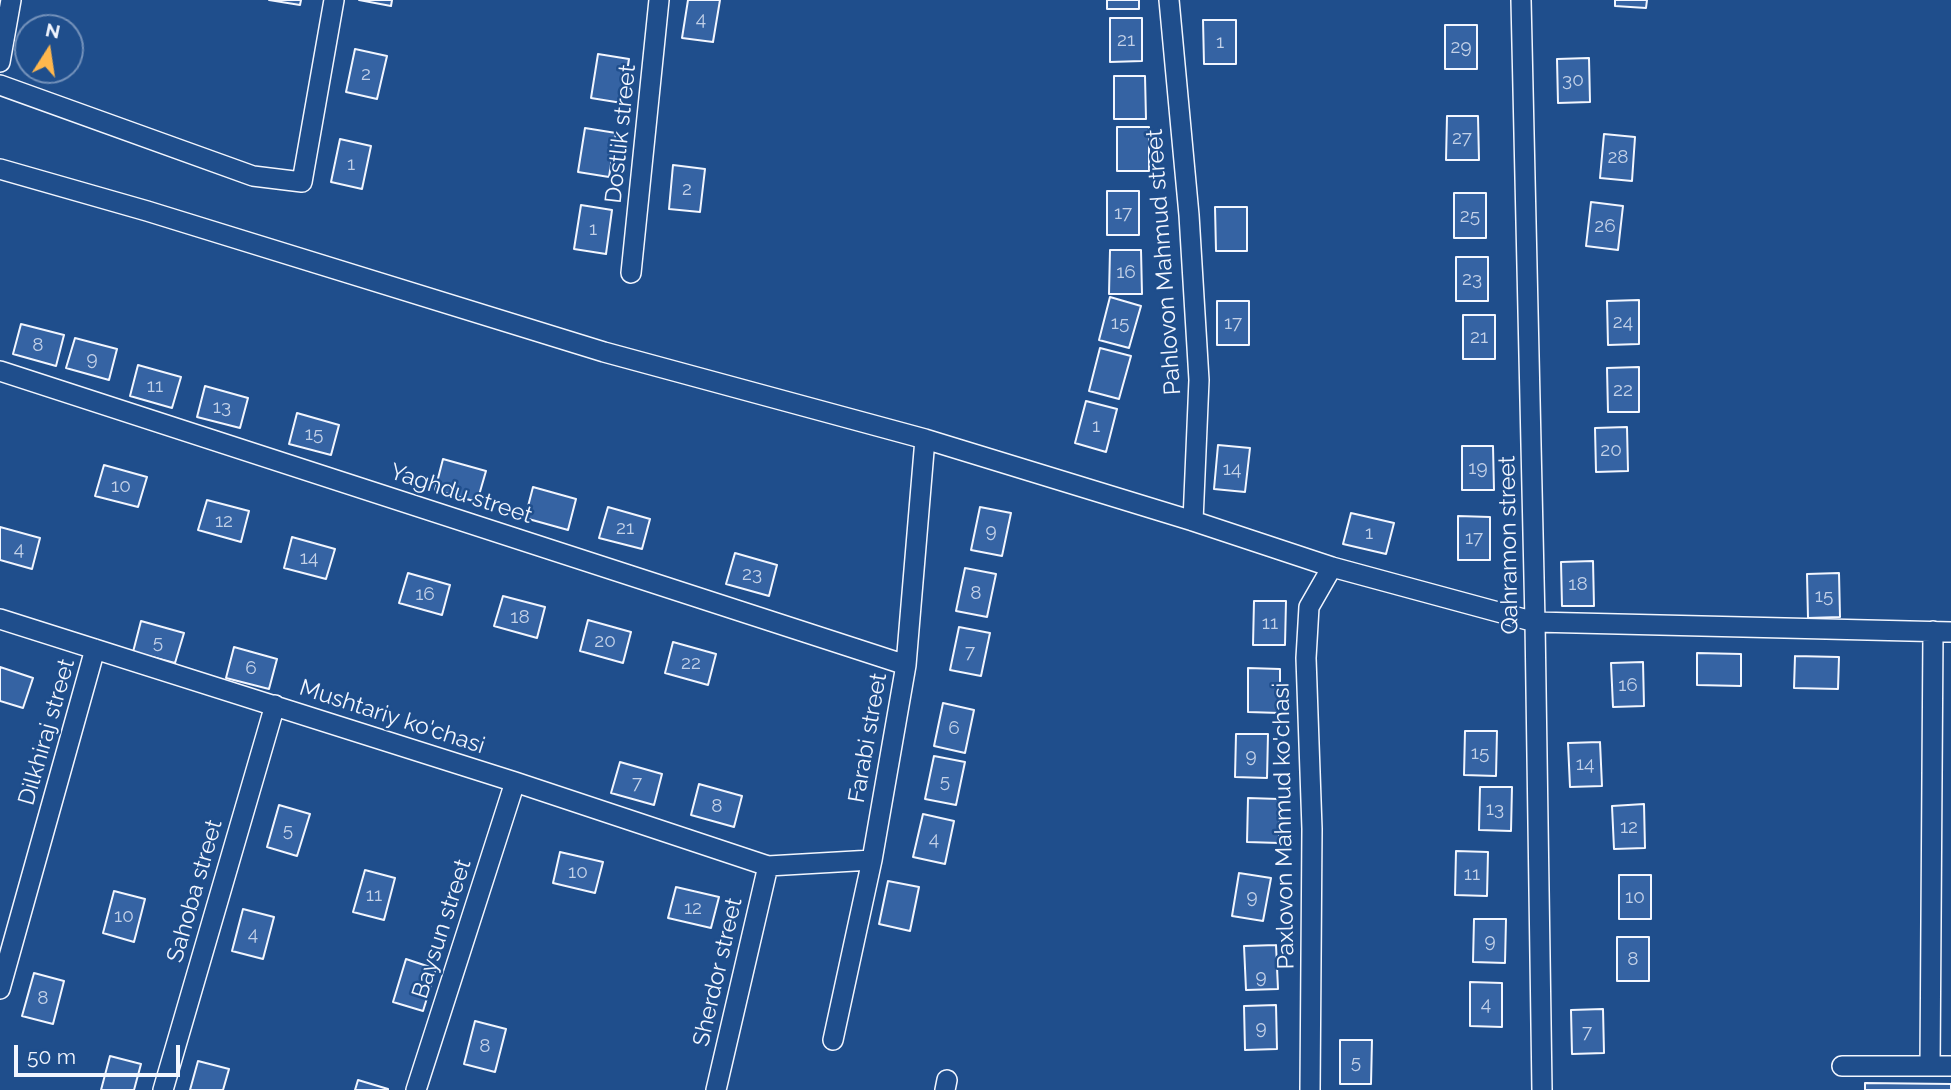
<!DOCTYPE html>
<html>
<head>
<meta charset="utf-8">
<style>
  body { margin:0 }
  #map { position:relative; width:1951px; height:1090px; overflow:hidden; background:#1f4e8c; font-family:Raleway,sans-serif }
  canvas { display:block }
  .north { position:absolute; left:14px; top:14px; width:70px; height:70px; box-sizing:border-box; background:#1f4e8c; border:2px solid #7391ba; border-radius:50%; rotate:12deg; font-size:19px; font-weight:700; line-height:28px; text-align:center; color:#f2f6ff }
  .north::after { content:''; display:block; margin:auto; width:24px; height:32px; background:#ffb74d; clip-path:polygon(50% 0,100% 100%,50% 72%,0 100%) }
  .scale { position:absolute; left:14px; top:1045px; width:166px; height:32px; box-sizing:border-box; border:4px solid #f2f6ff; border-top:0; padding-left:9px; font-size:21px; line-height:24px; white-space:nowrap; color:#f2f6ff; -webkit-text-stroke:5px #1f4e8c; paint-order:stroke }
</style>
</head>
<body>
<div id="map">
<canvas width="1951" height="1090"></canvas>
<div class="north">N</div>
<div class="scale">50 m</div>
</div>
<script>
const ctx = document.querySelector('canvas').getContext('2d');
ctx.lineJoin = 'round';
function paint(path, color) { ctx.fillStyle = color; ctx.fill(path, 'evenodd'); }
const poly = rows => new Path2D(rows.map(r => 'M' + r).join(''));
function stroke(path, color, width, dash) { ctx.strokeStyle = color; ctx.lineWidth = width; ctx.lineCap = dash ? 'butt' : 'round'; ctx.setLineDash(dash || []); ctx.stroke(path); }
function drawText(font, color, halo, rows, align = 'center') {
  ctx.font = font + ' Raleway,sans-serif'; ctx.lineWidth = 5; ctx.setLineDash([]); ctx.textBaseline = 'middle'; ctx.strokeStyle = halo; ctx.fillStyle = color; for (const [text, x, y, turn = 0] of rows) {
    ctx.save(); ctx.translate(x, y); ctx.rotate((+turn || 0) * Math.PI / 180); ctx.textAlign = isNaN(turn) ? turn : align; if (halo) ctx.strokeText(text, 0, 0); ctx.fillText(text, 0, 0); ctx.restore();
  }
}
const building = poly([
  [269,0,301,0,300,5,269,0],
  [359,0,392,0,391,6,359,0],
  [688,0,720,0,713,42,682,38,688,0],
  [1107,0,1139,0,1139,9,1107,9,1107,0],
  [1615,0,1647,0,1646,8,1615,6,1615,0],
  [1110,18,1142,18,1142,61,1110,62,1110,18],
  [1203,20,1236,20,1236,64,1204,64,1203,20],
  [1445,25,1477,25,1477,69,1445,69,1445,25],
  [355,49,387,56,377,99,346,92,355,49],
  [598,54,629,59,622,103,591,98,598,54],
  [1589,58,1590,102,1558,103,1557,59,1589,58],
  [1114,76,1145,76,1146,119,1114,119,1114,76],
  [1447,116,1478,116,1479,160,1446,160,1447,116],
  [1117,127,1149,127,1149,171,1117,171,1117,127],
  [585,128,616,133,609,177,578,172,585,128],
  [1604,134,1635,137,1632,181,1600,178,1604,134],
  [340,139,371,146,362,189,331,182,340,139],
  [673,165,705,169,700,212,669,209,673,165],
  [1107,191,1139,191,1139,235,1107,235,1107,191],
  [1454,193,1486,193,1486,238,1454,238,1454,193],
  [1591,202,1623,206,1618,250,1586,246,1591,202],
  [581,205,612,210,606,254,574,249,581,205],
  [1215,207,1247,207,1247,251,1216,251,1215,207],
  [1110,250,1141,250,1142,294,1109,294,1110,250],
  [1456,257,1488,257,1488,301,1456,301,1456,257],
  [1110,297,1141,306,1129,348,1099,340,1110,297],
  [1639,300,1639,344,1608,345,1607,301,1639,300],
  [1217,301,1249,301,1249,345,1217,345,1217,301],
  [1463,315,1495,315,1495,359,1463,359,1463,315],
  [21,324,64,335,56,366,13,354,21,324],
  [75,338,117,349,109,380,66,368,75,338],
  [1100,348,1131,356,1119,399,1089,391,1100,348],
  [138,365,181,377,172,408,130,396,138,365],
  [1639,367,1639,412,1608,412,1607,368,1639,367],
  [205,386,248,398,240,428,197,417,205,386],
  [1086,401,1117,409,1106,452,1075,443,1086,401],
  [297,413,339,425,331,455,289,444,297,413],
  [1627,427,1628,471,1596,472,1595,428,1627,427],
  [1218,445,1250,448,1245,492,1214,489,1218,445],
  [1462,446,1493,446,1494,490,1462,490,1462,446],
  [443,459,486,471,477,502,435,490,443,459],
  [104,465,147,477,138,507,95,496,104,465],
  [533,487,576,499,568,530,525,518,533,487],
  [207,500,249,511,241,542,198,530,207,500],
  [608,507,650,519,642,549,599,538,608,507],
  [980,507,1011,513,1002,556,971,550,980,507],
  [1351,513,1394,523,1386,554,1343,544,1351,513],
  [1458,516,1490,517,1490,560,1458,560,1458,516],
  [0,527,40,538,32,569,0,560,0,527],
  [292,537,335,549,326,579,284,568,292,537],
  [735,553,777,565,769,596,726,584,735,553],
  [1593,561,1594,606,1562,606,1561,562,1593,561],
  [965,568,996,574,987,617,956,611,965,568],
  [408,573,450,585,442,615,399,603,408,573],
  [1839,573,1840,617,1808,618,1807,574,1839,573],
  [503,596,545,607,537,638,494,626,503,596],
  [1254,601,1286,601,1285,645,1253,645,1254,601],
  [588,620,631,632,623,663,580,651,588,620],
  [141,621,184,633,175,663,133,652,141,621],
  [959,627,990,633,981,676,950,670,959,627],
  [673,642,716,654,708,685,665,673,673,642],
  [234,647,277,659,269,689,226,678,234,647],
  [1697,653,1741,654,1741,686,1697,685,1697,653],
  [1795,656,1839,657,1838,689,1794,688,1795,656],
  [1643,662,1644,706,1613,707,1611,663,1643,662],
  [0,667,33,678,23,708,0,701,0,667],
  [1248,668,1280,669,1280,713,1248,712,1248,668],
  [943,703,974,710,965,753,934,746,943,703],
  [1465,731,1497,731,1496,776,1464,775,1465,731],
  [1236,734,1268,734,1267,778,1235,777,1236,734],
  [1600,742,1602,786,1570,787,1568,743,1600,742],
  [934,756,965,762,956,805,925,799,934,756],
  [620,762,662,774,654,805,611,793,620,762],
  [699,784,742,796,734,827,691,815,699,784],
  [1480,787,1512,787,1511,831,1479,830,1480,787],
  [1248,798,1279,799,1279,843,1247,842,1248,798],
  [1644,804,1645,848,1614,849,1612,806,1644,804],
  [279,805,310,814,297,856,267,847,279,805],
  [923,814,954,821,945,864,913,857,923,814],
  [1456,851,1488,852,1487,896,1455,895,1456,851],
  [560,852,603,862,595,893,553,883,560,852],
  [365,870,395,878,384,920,353,912,365,870],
  [1239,873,1271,878,1263,921,1232,916,1239,873],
  [1619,875,1651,875,1651,919,1619,919,1619,875],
  [888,881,919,887,910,931,879,924,888,881],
  [676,887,719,897,711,928,668,918,676,887],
  [114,891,145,899,134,942,103,933,114,891],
  [243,909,274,917,263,959,232,951,243,909],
  [1474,919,1506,919,1505,963,1473,962,1474,919],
  [1617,937,1649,937,1649,981,1617,981,1617,937],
  [1276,945,1278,989,1246,990,1244,946,1276,945],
  [406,959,436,969,423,1011,393,1002,406,959],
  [34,973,64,981,53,1024,22,1016,34,973],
  [1470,982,1502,983,1502,1027,1470,1026,1470,982],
  [1276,1005,1277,1049,1245,1050,1244,1006,1276,1005],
  [1603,1009,1604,1053,1572,1054,1571,1010,1603,1009],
  [475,1021,506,1029,495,1072,464,1064,475,1021],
  [1340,1040,1372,1040,1371,1084,1340,1084,1340,1040],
  [110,1056,141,1064,134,1090,101,1090,110,1056],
  [198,1061,229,1069,223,1090,190,1090,198,1061],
  [358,1080,388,1089,388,1090,355,1090,358,1080],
  [1865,1083,1951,1084,1951,1090,1865,1090,1865,1083]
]);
paint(building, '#3563a3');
stroke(building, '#f2f6ff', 2);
const minor = poly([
  [1169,0,1189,215,1199,380,1193,521],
  [1521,0,1535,622,1542,1090],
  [0,62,11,0],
  [0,85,253,176,302,182,334,0],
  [0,169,147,211,604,352,925,439,1193,521,1332,567,1535,622,1951,632],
  [631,273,659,0],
  [0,371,906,665],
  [0,619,515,782,768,866,872,860],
  [0,989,95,649],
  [833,1040,872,860,906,665,925,439],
  [1842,1066,1951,1066],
  [1930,1066,1933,631],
  [163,1090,275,705],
  [416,1090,515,782],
  [716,1090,768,866],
  [945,1090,947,1080],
  [1310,1090,1312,829,1306,658,1309,607,1332,567]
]);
stroke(minor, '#f2f6ff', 22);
stroke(minor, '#1f4e8c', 19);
drawText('19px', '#c3d1e8', null, [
  ["4",701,19],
  ["21",1126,40],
  ["1",1220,42],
  ["29",1461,47],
  ["2",366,74],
  ["30",1573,80],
  ["27",1462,138],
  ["28",1618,157],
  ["1",351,164],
  ["2",687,189],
  ["17",1123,213],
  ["25",1470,216],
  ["26",1605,226],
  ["1",593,229],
  ["16",1126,272],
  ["23",1472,279],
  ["24",1623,322],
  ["15",1120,323],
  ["17",1233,323],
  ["21",1479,337],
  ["8",38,345],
  ["9",92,359],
  ["11",155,386],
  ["22",1623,390],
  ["13",222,407],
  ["1",1096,426],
  ["15",314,434],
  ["20",1611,450],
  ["19",1478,468],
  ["14",1232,469],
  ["10",121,486],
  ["12",224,521],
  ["21",625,528],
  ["9",991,531],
  ["1",1369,533],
  ["17",1474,538],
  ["4",19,549],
  ["14",309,558],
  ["23",752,574],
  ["18",1578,584],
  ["8",976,593],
  ["16",425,594],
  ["15",1824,596],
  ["18",520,617],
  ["11",1270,623],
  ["20",605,641],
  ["5",158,642],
  ["7",970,652],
  ["22",691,663],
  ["6",251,668],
  ["16",1628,685],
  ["6",954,728],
  ["15",1480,753],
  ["9",1251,756],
  ["14",1585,764],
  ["5",945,781],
  ["7",637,783],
  ["8",717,806],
  ["13",1495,809],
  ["12",1629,827],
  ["5",288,830],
  ["4",934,839],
  ["10",578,872],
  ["11",1472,874],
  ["11",374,895],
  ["9",1252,897],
  ["10",1635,897],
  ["12",693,908],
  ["10",124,916],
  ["4",253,934],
  ["9",1490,941],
  ["8",1633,959],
  ["9",1261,977],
  ["8",43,998],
  ["4",1486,1004],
  ["9",1261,1028],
  ["7",1587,1032],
  ["8",485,1046],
  ["5",1356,1062]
]);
drawText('23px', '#f2f6ff', '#1f4e8c', [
  ["Dostlik street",621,134,-84],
  ["Pahlovon Mahmud street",1164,262,-94],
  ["Yaghdu street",461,494,18],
  ["Qahramon street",1509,545,-91],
  ["Mushtariy ko'chasi",392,717,18],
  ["Dilkhiraj street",47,732,-74],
  ["Farabi street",868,738,-80],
  ["Paxlovon Mahmud ko'chasi",1284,826,-91],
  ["Sahoba street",195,891,-74],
  ["Baysun street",442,929,-72],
  ["Sherdor street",718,972,-77]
]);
</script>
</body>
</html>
